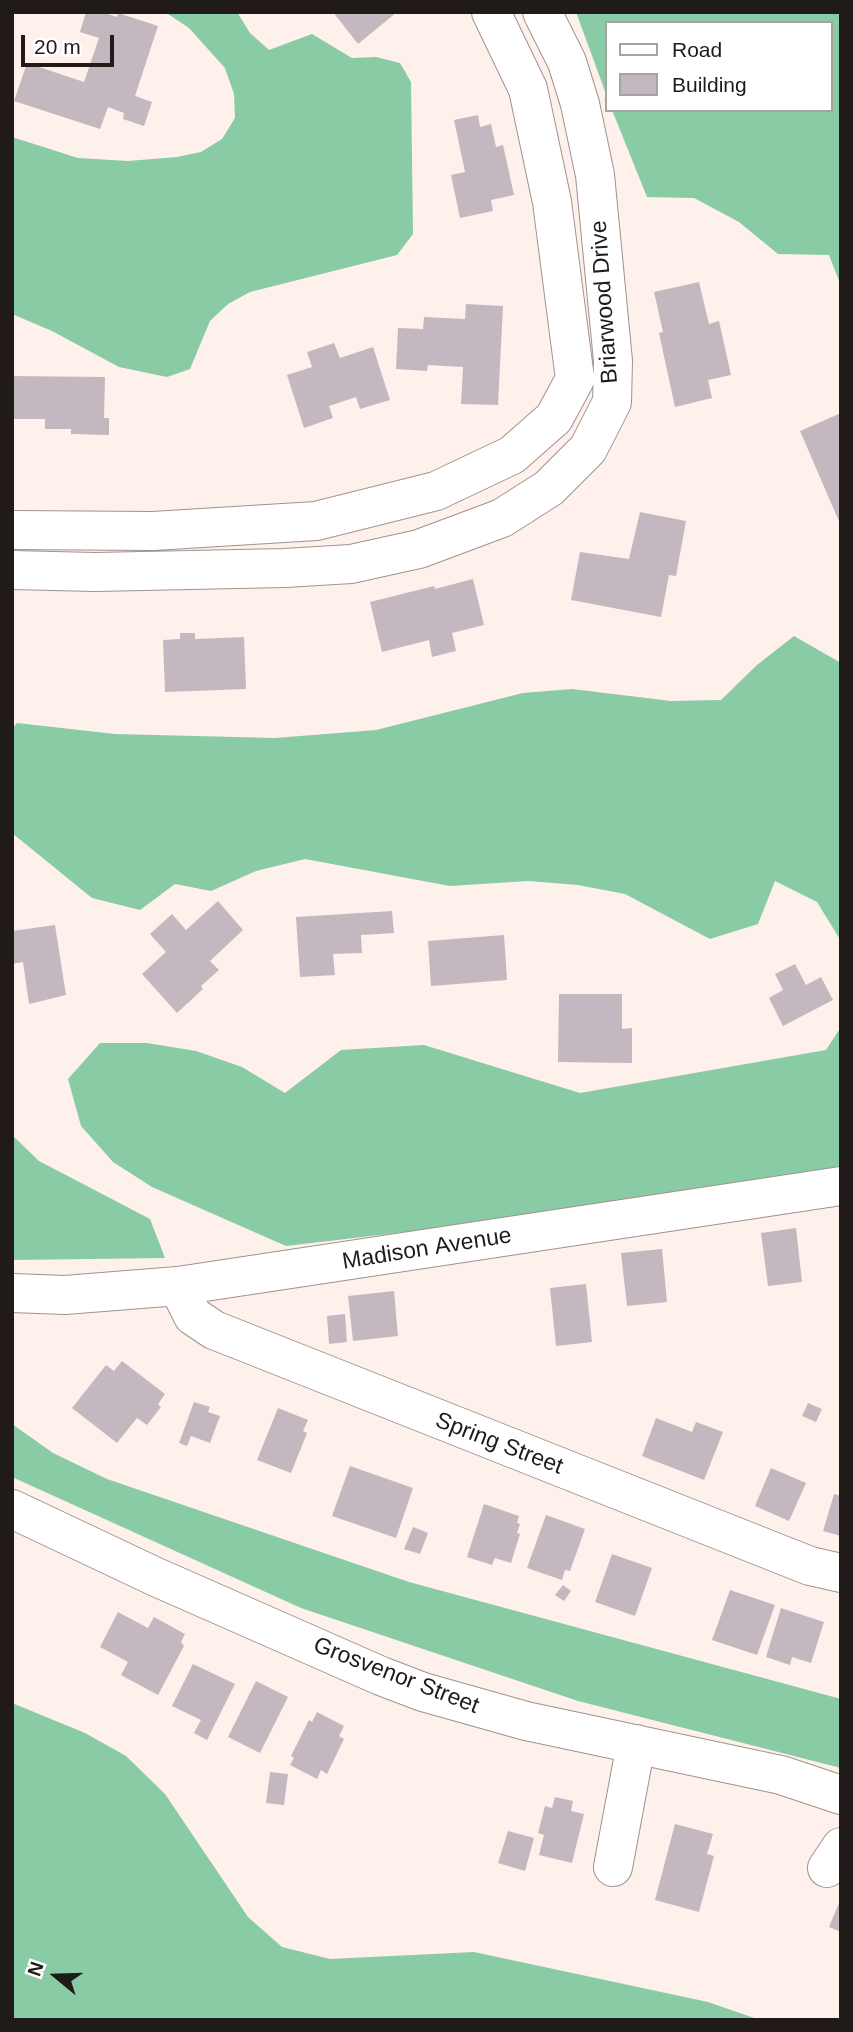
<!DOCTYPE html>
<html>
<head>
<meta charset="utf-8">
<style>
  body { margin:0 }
  #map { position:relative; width:853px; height:2032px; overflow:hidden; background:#fef0ea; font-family:Helvetica,sans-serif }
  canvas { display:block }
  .frame { position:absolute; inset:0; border:14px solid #201b19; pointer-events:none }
  .legend { position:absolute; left:605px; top:21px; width:228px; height:91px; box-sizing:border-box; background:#fff; border:2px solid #a6a4a3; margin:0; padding:9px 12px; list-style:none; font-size:21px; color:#201b19 }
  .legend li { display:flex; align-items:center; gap:14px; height:35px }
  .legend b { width:35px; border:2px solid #a6a4a3 }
  .north { position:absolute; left:21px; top:1941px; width:70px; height:70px; -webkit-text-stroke:5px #fff; paint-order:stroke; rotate:289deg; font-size:19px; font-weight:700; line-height:28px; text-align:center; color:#201b19 }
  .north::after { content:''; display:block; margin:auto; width:24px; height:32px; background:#201b19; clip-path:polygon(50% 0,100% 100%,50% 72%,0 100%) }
  .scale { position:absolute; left:21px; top:35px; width:93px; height:32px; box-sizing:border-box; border:4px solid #201b19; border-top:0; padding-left:9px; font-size:21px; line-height:24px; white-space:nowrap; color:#201b19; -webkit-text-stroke:5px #fff; paint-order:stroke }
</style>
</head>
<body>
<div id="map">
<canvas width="853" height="2032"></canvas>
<div class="frame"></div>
<ul class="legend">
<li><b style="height:9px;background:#fff"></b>Road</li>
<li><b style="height:19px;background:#c4b8c0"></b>Building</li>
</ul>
<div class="north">N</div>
<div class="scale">20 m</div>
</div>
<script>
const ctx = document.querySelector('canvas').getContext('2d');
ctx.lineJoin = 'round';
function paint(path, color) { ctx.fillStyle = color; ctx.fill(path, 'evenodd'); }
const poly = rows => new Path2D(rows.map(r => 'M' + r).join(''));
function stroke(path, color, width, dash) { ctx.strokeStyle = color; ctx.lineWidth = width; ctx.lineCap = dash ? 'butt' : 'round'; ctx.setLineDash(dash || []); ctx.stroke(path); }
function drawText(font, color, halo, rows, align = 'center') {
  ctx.font = font + ' Helvetica,sans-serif'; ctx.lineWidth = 7; ctx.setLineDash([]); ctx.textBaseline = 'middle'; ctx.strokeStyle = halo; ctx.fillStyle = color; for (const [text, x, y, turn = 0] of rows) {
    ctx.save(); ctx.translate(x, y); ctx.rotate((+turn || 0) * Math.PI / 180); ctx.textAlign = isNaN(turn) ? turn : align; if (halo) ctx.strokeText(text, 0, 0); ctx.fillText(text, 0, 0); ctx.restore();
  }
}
paint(poly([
  [165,12,237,12,250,33,269,50,312,34,352,58,376,57,400,63,411,82,413,234,397,255,250,292,228,304,210,321,190,369,167,377,119,367,52,331,12,314,12,137,78,158,128,161,177,157,201,152,222,139,235,118,234,94,225,68,189,28],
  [576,12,841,12,841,286,829,255,778,254,739,222,694,198,647,197,612,110,830,110,830,23,606,23,606,94],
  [794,636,841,663,841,941,817,902,775,881,758,924,710,939,625,894,578,885,528,881,450,886,305,859,256,871,211,891,175,884,140,910,92,898,12,833,12,728,17,723,115,734,275,738,376,730,523,693,572,689,671,701,721,700,757,665],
  [841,1027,841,1166,550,1215,286,1246,152,1187,113,1162,81,1126,68,1079,100,1043,147,1043,196,1051,242,1067,285,1093,341,1050,424,1045,580,1093,826,1050],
  [12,1135,39,1161,150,1219,165,1258,12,1260],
  [12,1424,53,1453,107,1479,409,1582,841,1699,841,1768,578,1701,301,1608,12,1477],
  [12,1703,85,1733,126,1756,165,1794,248,1917,282,1947,330,1959,474,1952,708,2002,760,2020,12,2020]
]), '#89cba4');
paint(poly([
  [86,12,102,12,117,17,118,13,158,26,135,96,152,102,144,126,123,119,124,113,108,107,100,129,14,101,27,63,84,82,99,38,80,32],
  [333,12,397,12,358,44],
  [478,115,480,127,491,124,496,147,503,145,514,195,491,200,493,211,460,218,451,175,465,172,454,120],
  [699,282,709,324,719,321,731,375,708,380,712,398,675,407,659,333,663,332,654,292],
  [466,304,503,306,498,405,461,404,463,367,428,365,427,371,396,369,398,328,423,329,424,317,465,319],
  [334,343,340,358,373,347,390,400,360,409,356,397,329,406,333,418,304,428,287,375,312,367,307,352],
  [12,376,105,377,104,418,109,418,109,435,71,434,71,429,45,429,45,419,12,419],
  [841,413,841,526,800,431],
  [640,512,686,521,676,576,669,575,661,617,571,600,580,552,629,559],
  [473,579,484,625,452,633,456,651,432,657,429,640,382,652,370,602,434,586,435,589],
  [180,633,195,633,195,639,244,637,246,689,165,692,163,640,180,639],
  [218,901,243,930,210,961,219,970,201,986,203,989,177,1013,142,974,166,952,150,934,172,914,186,930],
  [392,911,394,933,361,935,362,953,333,954,335,975,300,977,296,917],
  [55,925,66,995,29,1004,23,962,12,964,12,931],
  [504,935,507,980,431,986,428,941],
  [795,964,806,985,821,977,833,1000,783,1026,769,998,783,990,775,974],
  [559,994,622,994,622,1029,632,1028,632,1063,558,1062],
  [796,1228,802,1282,768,1286,761,1233],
  [662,1249,667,1302,627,1306,621,1253],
  [586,1284,592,1342,556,1346,550,1288],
  [394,1291,398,1336,353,1341,348,1296],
  [345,1314,347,1342,329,1344,327,1316],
  [122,1361,165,1394,158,1404,161,1407,147,1425,137,1418,117,1443,72,1408,106,1365,114,1371],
  [194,1402,210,1407,208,1412,220,1416,210,1443,191,1436,187,1446,179,1443],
  [808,1403,822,1409,816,1422,802,1416],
  [278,1408,308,1420,303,1431,307,1433,291,1473,257,1460],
  [656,1418,692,1432,696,1422,723,1432,704,1480,642,1456],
  [350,1466,413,1488,396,1538,332,1516],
  [771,1468,806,1483,789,1521,755,1506],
  [834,1494,841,1496,841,1536,823,1531],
  [484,1504,519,1516,517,1523,520,1524,517,1533,520,1534,511,1563,495,1558,492,1565,467,1557],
  [546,1515,585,1529,570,1571,565,1570,562,1580,527,1568],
  [413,1527,428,1533,420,1554,404,1549],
  [612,1554,652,1568,635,1616,595,1602],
  [563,1585,571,1591,564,1601,555,1595],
  [730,1590,775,1605,757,1655,712,1640],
  [781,1608,824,1622,811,1663,792,1657,790,1665,766,1657],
  [118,1612,148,1628,154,1617,185,1634,181,1642,184,1646,158,1695,121,1675,128,1662,100,1647],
  [193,1664,235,1684,207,1740,194,1733,201,1720,172,1706],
  [256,1681,288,1697,260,1753,228,1737],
  [317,1712,344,1726,339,1736,344,1739,327,1774,321,1770,317,1779,290,1765,294,1758,291,1756,309,1720,312,1722],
  [270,1772,288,1774,284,1805,266,1803],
  [555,1797,573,1801,571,1811,584,1814,572,1863,539,1855,544,1835,538,1833,545,1806,552,1808],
  [675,1824,713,1834,707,1854,714,1856,699,1912,655,1900],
  [508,1831,534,1838,525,1871,498,1863],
  [841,1898,841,1932,829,1927]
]), '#c4b8c0');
const minor = poly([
  [12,530,153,531,316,521,436,491,512,455,554,418,575,379,552,202,528,89,491,12],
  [12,570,95,572,285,568,351,564,419,549,502,518,549,488,588,449,612,402,613,361,595,175,580,104,567,62,542,12],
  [178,1286,193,1316,214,1330,810,1566,841,1573],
  [12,1293,65,1295,178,1286,841,1186],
  [12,1509,156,1577,381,1676,423,1692,526,1721,781,1775,841,1795],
  [613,1867,636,1744],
  [827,1868,841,1847]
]);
stroke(minor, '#a0938e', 40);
stroke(minor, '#fff', 38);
drawText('23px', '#201b19', '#fff', [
  ["Briarwood Drive",605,302,-94],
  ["Madison Avenue",427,1249,-9],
  ["Spring Street",499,1444,21],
  ["Grosvenor Street",396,1676,21]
]);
</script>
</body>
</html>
